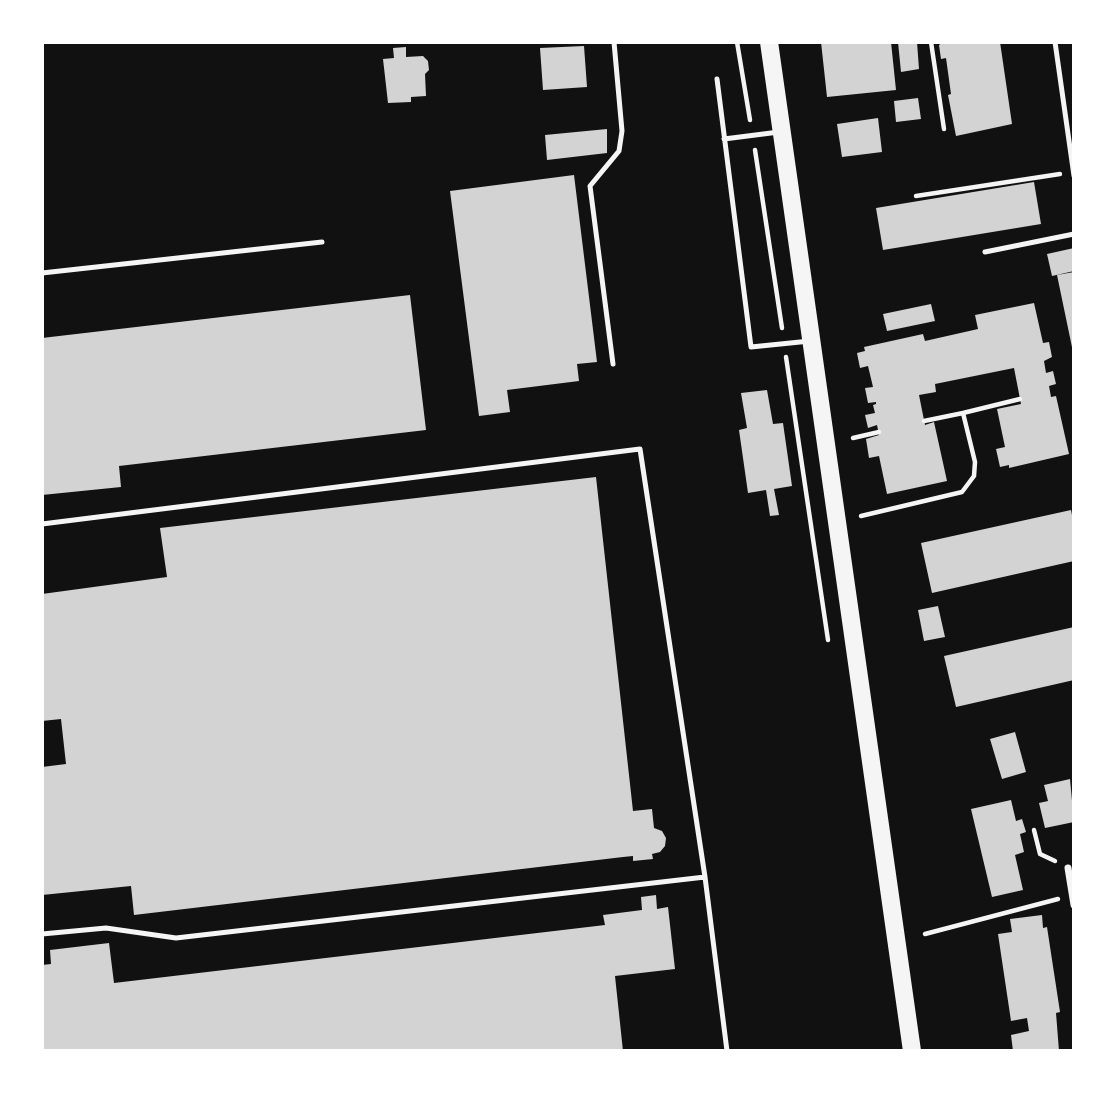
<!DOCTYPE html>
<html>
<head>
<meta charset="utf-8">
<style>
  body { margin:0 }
  #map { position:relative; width:1116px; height:1093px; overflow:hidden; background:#111; font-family:"Fira Sans Condensed",sans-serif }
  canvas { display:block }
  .frame { position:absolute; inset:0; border:44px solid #fff; pointer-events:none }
</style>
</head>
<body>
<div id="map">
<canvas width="1116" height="1093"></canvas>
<div class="frame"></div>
</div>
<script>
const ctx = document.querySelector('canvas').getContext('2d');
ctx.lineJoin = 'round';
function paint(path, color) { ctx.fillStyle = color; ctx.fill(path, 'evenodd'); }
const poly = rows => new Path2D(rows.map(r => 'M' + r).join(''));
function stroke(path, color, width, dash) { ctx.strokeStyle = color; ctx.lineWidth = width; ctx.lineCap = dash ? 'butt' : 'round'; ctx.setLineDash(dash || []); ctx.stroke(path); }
paint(poly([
  [821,42,891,42,896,90,827,97],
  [898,42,917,42,919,69,901,72],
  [943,42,1000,42,1012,124,956,136,948,95,951,94,946,58,941,59,939,45],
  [584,46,587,87,543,90,540,48],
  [406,47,406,57,423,56,428,61,429,70,425,74,426,96,411,97,411,102,388,103,383,59,394,58,393,48],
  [918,98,921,119,896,122,894,101],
  [878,118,882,152,842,157,837,124],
  [607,129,607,153,547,160,545,135],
  [574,175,597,362,577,364,579,381,507,390,510,412,479,416,450,191],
  [1034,182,1041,224,883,250,876,208],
  [1074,248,1074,271,1052,276,1047,254],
  [1074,272,1074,352,1073,352,1057,275],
  [410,295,426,430,119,466,121,487,42,495,42,338],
  [1034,303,1043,343,1049,342,1052,357,1044,361,1046,373,1053,371,1056,384,1049,386,1051,397,1056,396,1069,454,1009,468,1009,465,1000,467,996,449,1005,447,997,409,1021,404,1014,368,935,384,936,392,919,395,925,425,934,422,947,481,887,494,879,456,869,458,866,439,879,435,877,425,868,428,865,415,875,413,873,405,876,404,876,402,868,403,865,388,873,387,868,366,860,368,857,353,865,351,864,347,923,334,925,341,978,329,975,315],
  [931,304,935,321,887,331,883,314],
  [767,390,773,424,783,423,792,486,774,489,779,515,770,516,766,490,748,493,739,430,747,428,741,393],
  [596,477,633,811,652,809,654,828,662,831,666,838,665,846,660,852,652,854,653,859,633,861,633,856,623,857,134,915,131,886,42,895,42,767,66,764,61,719,42,721,42,594,167,577,160,528],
  [1071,510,1074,525,1074,561,932,593,921,543],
  [938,606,945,637,924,641,918,610],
  [1074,627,1074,680,956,707,944,656],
  [1015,732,1026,772,1002,779,990,739],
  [1070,779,1074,822,1045,828,1039,803,1048,801,1044,785],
  [1011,800,1016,821,1022,819,1026,832,1020,834,1024,852,1015,855,1023,890,992,897,971,809],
  [656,895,657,909,668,907,675,969,615,976,623,1051,42,1051,42,965,51,964,50,950,109,943,114,983,605,925,603,915,642,910,641,897],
  [1042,915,1043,928,1047,927,1060,1012,1056,1013,1059,1051,1013,1051,1011,1035,1029,1031,1027,1018,1011,1021,998,934,1012,932,1010,919]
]), '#d3d3d3');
stroke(poly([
  [737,42,750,120],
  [931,42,944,129],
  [755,150,782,328],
  [916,196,1060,174],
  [786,357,828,640],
  [963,413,1020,399],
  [853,438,879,432],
  [861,516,962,492,974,476,975,462,963,413,924,421],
  [1034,830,1040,854,1055,861],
  [925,934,1058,899]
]), '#f5f5f5', 4.5);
stroke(poly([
  [1055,42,1074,176],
  [717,79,751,347,810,341],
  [724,139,779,132],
  [985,252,1074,234],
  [42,273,322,242],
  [613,364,590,186,619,151,622,131,614,42],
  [42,524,640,449,705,877,176,938,106,928,42,934],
  [705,877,727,1051]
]), '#f5f5f5', 5);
stroke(poly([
  [1068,868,1074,905]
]), '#f5f5f5', 7);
stroke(poly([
  [769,42,912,1051]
]), '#f5f5f5', 18);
</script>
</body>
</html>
